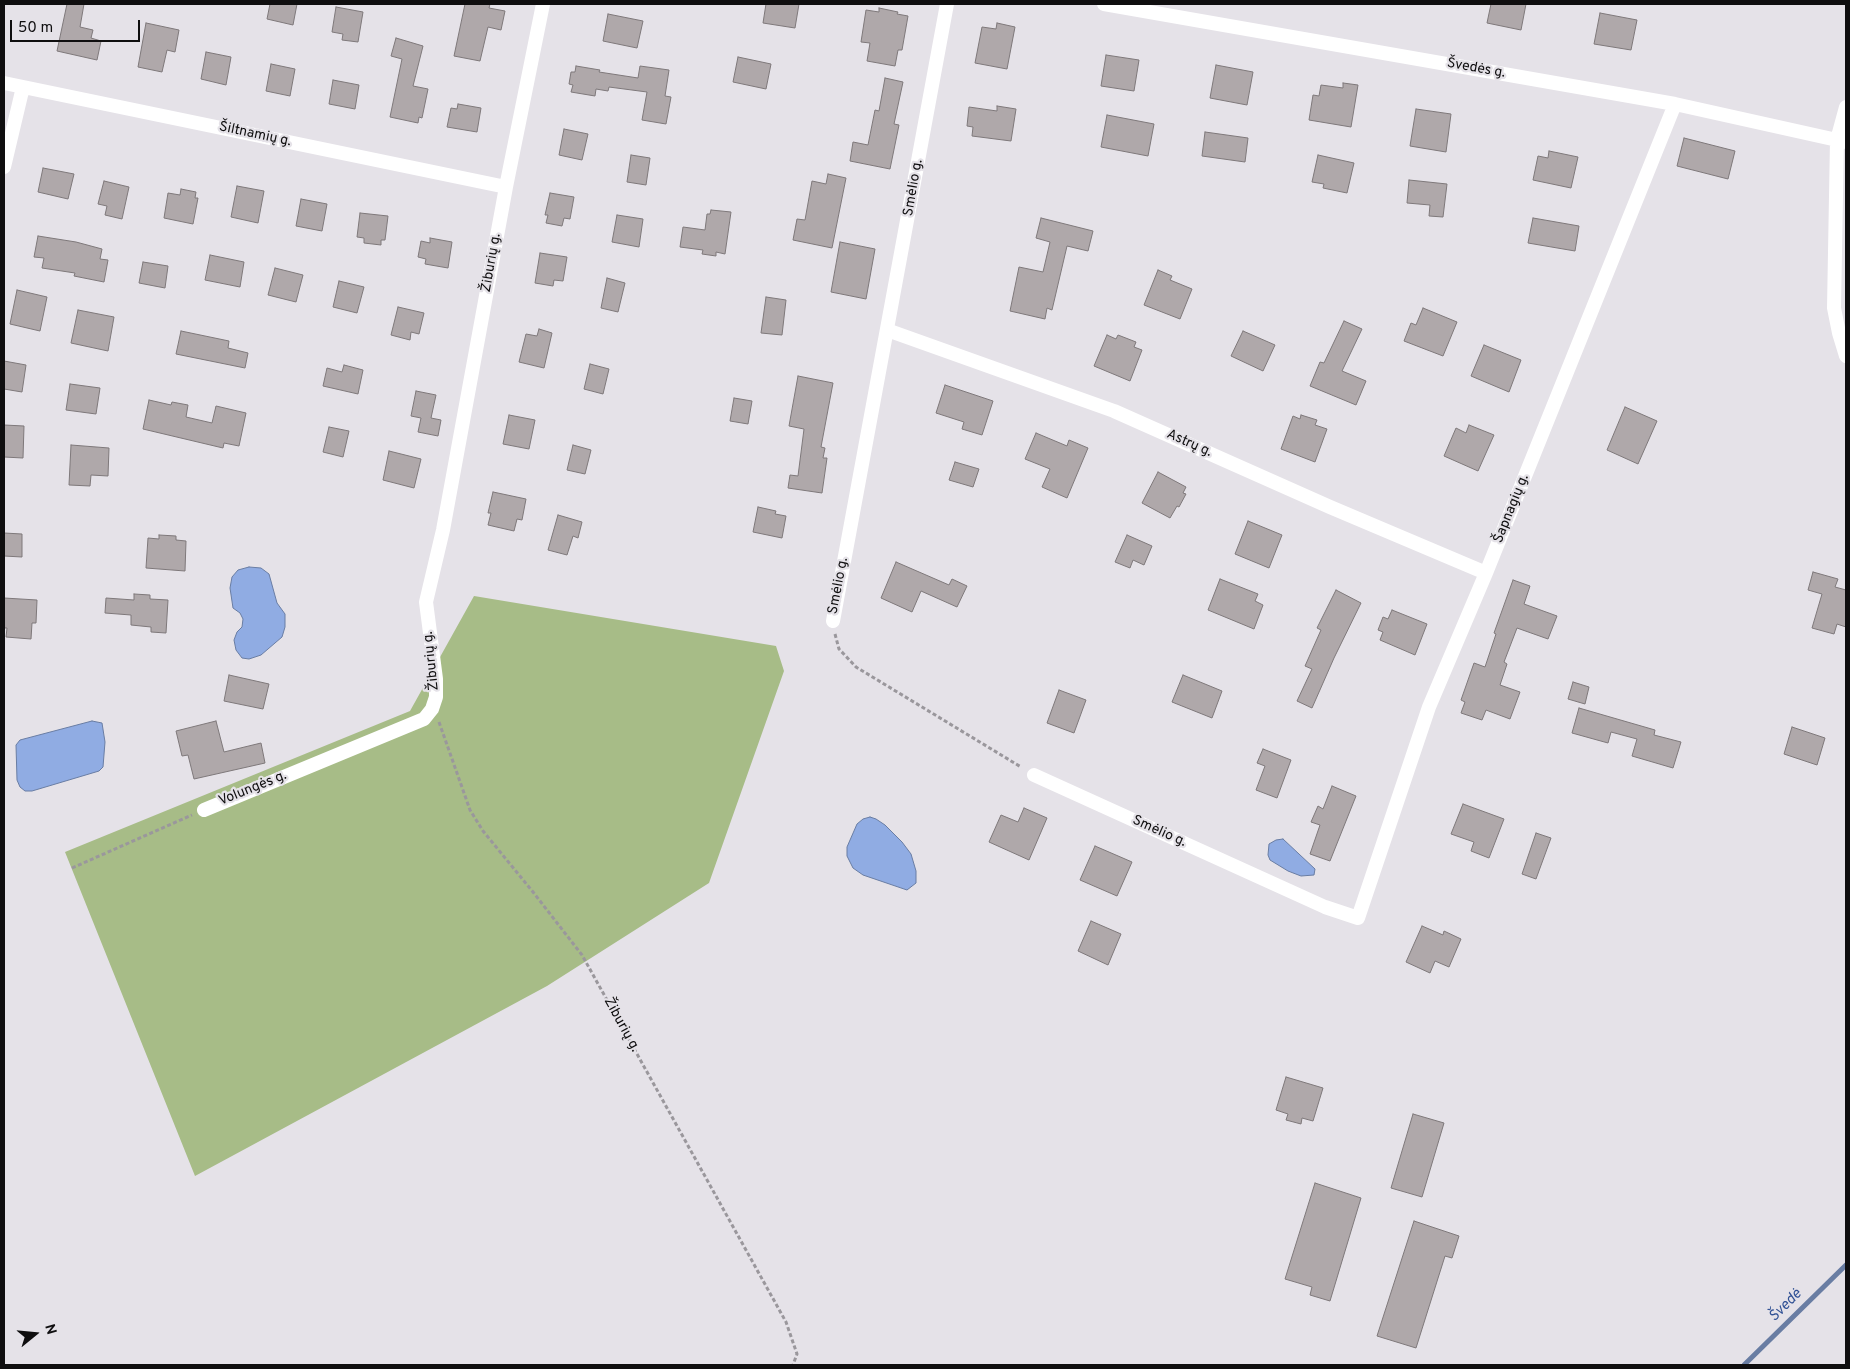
<!DOCTYPE html>
<html>
<head>
<meta charset="utf-8">
<style>
  body { margin:0 }
  #map { position:relative; width:1850px; height:1369px; overflow:hidden; background:#e5e2e8; font-family:Overpass,sans-serif }
  canvas { display:block }
  .frame { position:absolute; inset:0; border:5px solid #0f0e0f; pointer-events:none }
  .north { position:absolute; left:10px; top:1309px; width:50px; height:50px; -webkit-text-stroke:4px #e5e2e8; paint-order:stroke; rotate:73deg; font-size:14px; font-weight:700; line-height:20px; text-align:center; color:#0f0e0f }
  .north::after { content:''; display:block; margin:auto; width:18px; height:22px; background:#0f0e0f; clip-path:polygon(50% 0,100% 100%,50% 72%,0 100%) }
  .scale { position:absolute; left:10px; top:20px; width:130px; height:22px; box-sizing:border-box; border:2px solid #0f0e0f; border-top:0; padding-left:6px; font-size:15px; line-height:18px; white-space:nowrap; color:#0f0e0f; -webkit-text-stroke:4px #e5e2e8; paint-order:stroke }
</style>
</head>
<body>
<div id="map">
<canvas width="1850" height="1369"></canvas>
<div class="frame"></div>
<div class="north">N</div>
<div class="scale">50 m</div>
</div>
<script>
const ctx = document.querySelector('canvas').getContext('2d');
ctx.lineJoin = 'round';
function paint(path, color) { ctx.fillStyle = color; ctx.fill(path, 'evenodd'); }
const poly = rows => new Path2D(rows.map(r => 'M' + r).join(''));
function stroke(path, color, width, dash) { ctx.strokeStyle = color; ctx.lineWidth = width; ctx.lineCap = dash ? 'butt' : 'round'; ctx.setLineDash(dash || []); ctx.stroke(path); }
function drawText(font, color, halo, rows, align = 'center') {
  ctx.font = font + ' Overpass,sans-serif'; ctx.lineWidth = 4.5; ctx.setLineDash([]); ctx.textBaseline = 'middle'; ctx.strokeStyle = halo; ctx.fillStyle = color; for (const [text, x, y, turn = 0] of rows) {
    ctx.save(); ctx.translate(x, y); ctx.rotate((+turn || 0) * Math.PI / 180); ctx.textAlign = isNaN(turn) ? turn : align; if (halo) ctx.strokeText(text, 0, 0); ctx.fillText(text, 0, 0); ctx.restore();
  }
}
paint(poly([
  [474,596,776,646,784,671,709,883,547,986,195,1176,65,852,410,711]
]), '#a7bc87');
const water = poly([
  [249,567,261,568,269,574,277,603,285,614,285,627,282,637,261,655,249,659,242,658,236,650,234,640,237,632,242,627,243,619,240,613,233,608,230,588,232,577,238,570,249,567],
  [92,721,102,723,105,742,103,767,99,771,32,791,25,791,20,787,17,780,16,745,20,740,92,721],
  [870,817,876,819,885,825,902,842,911,854,916,871,916,883,907,890,863,875,853,868,847,856,847,847,857,824,863,819,870,817],
  [1283,839,1315,869,1314,875,1301,876,1288,871,1270,860,1268,855,1269,844,1276,840,1283,839]
]);
paint(water, '#90ace3');
stroke(water, '#697da3', 1);
stroke(poly([
  [1744,1365,1846,1265]
]), '#697da3', 5);
const building = poly([
  [67,4,84,4,80,27,93,30,91,38,101,41,97,60,57,51,67,4],
  [270,4,297,4,293,25,267,19,270,4],
  [465,4,490,4,489,8,505,11,501,30,488,27,480,61,454,56,465,4],
  [766,4,799,4,795,28,763,23,766,4],
  [1491,4,1526,4,1521,30,1487,23,1491,4],
  [336,7,363,12,358,42,342,40,343,34,332,32,336,7],
  [879,8,898,12,897,14,908,16,902,50,898,50,895,66,867,61,870,43,861,42,866,10,879,12,879,8],
  [1600,13,1637,20,1631,50,1594,44,1600,13],
  [608,14,643,21,637,48,603,41,608,14],
  [146,23,179,30,175,52,167,50,162,72,138,67,146,23],
  [997,23,1015,27,1007,69,975,63,982,27,996,29,997,23],
  [396,38,423,46,413,86,428,89,422,118,419,117,418,123,390,117,402,59,391,56,396,38],
  [206,52,231,57,226,85,201,79,206,52],
  [1106,55,1139,60,1134,91,1101,86,1106,55],
  [738,57,771,64,766,89,733,82,738,57],
  [271,64,295,69,290,96,266,91,271,64],
  [1216,65,1253,72,1247,105,1210,98,1216,65],
  [576,66,600,70,599,72,638,78,640,66,669,70,665,96,671,97,666,124,642,120,647,92,609,87,608,91,596,89,595,96,571,92,573,85,569,84,571,72,575,72,576,66],
  [885,78,903,82,894,124,899,125,890,169,850,161,853,142,868,145,875,110,879,111,885,78],
  [333,80,359,85,355,109,329,104,333,80],
  [1343,83,1358,85,1351,127,1309,120,1313,95,1319,96,1321,85,1343,88,1343,83],
  [458,104,481,108,477,132,447,127,451,108,457,109,458,104],
  [997,106,1016,109,1011,141,972,136,973,127,967,126,969,107,997,111,997,106],
  [1416,109,1451,114,1446,152,1410,146,1416,109],
  [1107,115,1154,124,1148,156,1101,147,1107,115],
  [564,129,588,134,582,160,559,155,564,129],
  [1205,132,1248,138,1245,162,1202,156,1205,132],
  [1684,138,1735,151,1728,179,1677,166,1684,138],
  [1549,151,1578,157,1571,188,1533,180,1538,156,1548,158,1549,151],
  [631,155,650,158,646,185,627,182,631,155],
  [1318,155,1354,163,1347,193,1323,188,1324,184,1312,182,1318,155],
  [43,168,74,174,68,199,38,192,43,168],
  [828,174,846,178,832,248,793,240,797,219,805,220,812,181,826,184,828,174],
  [1409,180,1447,184,1443,217,1429,216,1430,205,1407,203,1409,180],
  [104,181,129,187,122,219,105,215,107,206,98,204,104,181],
  [237,186,264,191,258,223,231,217,237,186],
  [181,189,196,192,195,198,198,198,193,224,164,218,168,193,180,195,181,189],
  [550,193,574,197,570,219,564,218,562,226,546,223,548,215,545,215,550,193],
  [301,199,327,204,322,231,296,226,301,199],
  [711,210,731,212,725,254,716,252,716,256,702,254,703,250,680,247,683,227,705,230,707,214,710,214,711,210],
  [360,213,388,216,385,240,381,240,381,245,364,243,364,238,357,237,360,213],
  [617,215,643,219,639,247,612,242,617,215],
  [1041,218,1093,231,1088,251,1067,246,1052,310,1047,308,1045,319,1010,311,1019,267,1043,272,1050,242,1036,238,1041,218],
  [1533,218,1579,226,1575,251,1528,243,1533,218],
  [38,236,76,242,102,249,100,259,108,260,104,282,74,276,75,273,42,268,44,258,34,257,38,236],
  [430,238,452,242,448,268,425,264,426,259,418,257,421,241,430,243,430,238],
  [840,242,875,249,866,299,831,292,840,242],
  [540,253,567,257,563,281,554,280,553,286,535,283,540,253],
  [210,255,244,262,240,287,205,280,210,255],
  [143,262,168,266,165,288,139,283,143,262],
  [275,268,303,275,296,302,268,295,275,268],
  [1158,270,1172,276,1170,280,1192,289,1180,319,1144,305,1158,270],
  [607,278,625,283,618,312,601,308,607,278],
  [339,281,364,287,357,313,333,307,339,281],
  [17,290,47,297,40,331,10,324,17,290],
  [766,297,786,300,782,335,761,333,766,297],
  [398,307,424,313,419,334,411,332,410,340,391,335,398,307],
  [1423,308,1457,322,1443,356,1404,341,1411,323,1416,325,1423,308],
  [78,310,114,317,108,351,71,343,78,310],
  [1344,321,1362,329,1342,371,1366,381,1356,405,1310,386,1320,362,1324,363,1344,321],
  [539,329,552,333,544,368,519,362,526,334,537,336,539,329],
  [181,331,229,341,228,348,248,353,245,368,176,354,181,331],
  [1243,331,1275,345,1263,371,1231,356,1243,331],
  [1107,335,1116,339,1118,335,1136,342,1134,347,1142,350,1130,381,1094,366,1107,335],
  [1484,345,1521,360,1509,392,1471,376,1484,345],
  [4,361,26,365,22,392,4,389,4,361],
  [590,364,609,369,603,394,584,389,590,364],
  [344,365,363,370,358,394,323,386,327,368,342,372,344,365],
  [798,376,833,383,821,447,825,448,823,458,827,458,822,493,788,488,790,475,798,476,804,429,789,426,798,376],
  [70,384,100,388,96,414,66,410,70,384],
  [945,385,993,401,982,435,962,429,964,422,936,413,945,385],
  [416,391,436,395,431,418,441,420,438,436,418,432,421,418,411,416,416,391],
  [734,398,752,401,748,424,730,421,734,398],
  [149,400,171,405,172,402,188,405,186,417,212,423,216,406,246,413,239,446,224,443,223,448,143,429,149,400],
  [1625,407,1657,421,1638,464,1607,450,1625,407],
  [509,415,535,420,529,449,503,444,509,415],
  [1301,415,1317,420,1315,425,1327,429,1315,462,1281,449,1293,416,1300,419,1301,415],
  [4,425,24,426,23,458,4,457,4,425],
  [1469,425,1494,435,1478,471,1444,456,1456,428,1466,433,1469,425],
  [329,427,349,431,343,457,323,452,329,427],
  [1036,433,1067,446,1069,440,1088,448,1067,498,1042,487,1050,469,1025,459,1036,433],
  [71,445,109,448,108,476,91,475,90,486,69,485,71,445],
  [573,445,591,450,585,474,567,470,573,445],
  [389,451,421,459,414,488,383,480,389,451],
  [955,462,979,469,973,487,949,480,955,462],
  [1158,472,1186,487,1183,493,1186,494,1179,507,1177,506,1170,518,1142,503,1158,472],
  [493,492,526,499,522,520,517,519,514,531,488,525,491,513,488,513,493,492],
  [758,507,776,511,775,514,786,516,782,538,753,532,758,507],
  [558,515,582,522,578,538,573,536,567,555,548,550,558,515],
  [1248,521,1282,535,1269,568,1235,554,1248,521],
  [4,533,22,534,22,557,4,556,4,533],
  [159,535,176,536,176,540,186,541,185,571,146,568,148,538,159,539,159,535],
  [1127,535,1152,546,1144,565,1133,560,1130,568,1115,562,1127,535],
  [896,562,949,585,952,579,967,586,957,607,921,591,912,612,881,598,896,562],
  [1813,572,1838,579,1835,587,1846,590,1846,627,1837,624,1834,634,1812,628,1822,594,1808,590,1813,572],
  [1220,579,1258,594,1255,601,1263,605,1254,629,1208,610,1220,579],
  [1513,580,1530,586,1524,604,1557,616,1548,639,1517,628,1504,662,1507,664,1500,685,1520,692,1510,719,1486,710,1482,720,1461,713,1465,702,1461,700,1474,663,1485,667,1496,634,1494,633,1513,580],
  [1336,590,1361,603,1334,658,1312,708,1297,701,1312,669,1305,666,1321,630,1317,628,1336,590],
  [134,594,150,595,150,599,168,600,166,633,151,632,151,627,131,625,131,615,105,613,106,598,134,600,134,594],
  [4,598,37,600,36,623,32,623,31,639,6,637,7,628,4,628,4,598],
  [1392,610,1427,624,1415,655,1380,640,1383,632,1378,630,1383,617,1388,619,1392,610],
  [229,675,269,684,263,709,224,701,229,675],
  [1183,675,1222,691,1212,718,1172,702,1183,675],
  [1573,682,1589,687,1585,704,1568,699,1573,682],
  [1059,690,1086,700,1074,733,1047,723,1059,690],
  [1579,708,1655,730,1654,735,1681,742,1673,768,1632,756,1637,739,1611,732,1608,743,1572,733,1579,708],
  [216,721,224,752,261,743,265,763,194,779,188,755,182,756,176,731,216,721],
  [1792,727,1825,738,1817,765,1784,754,1792,727],
  [1263,749,1291,760,1277,798,1256,790,1265,766,1257,763,1263,749],
  [1332,786,1356,796,1330,861,1310,854,1320,825,1311,822,1318,806,1323,809,1332,786],
  [1463,804,1504,819,1489,858,1471,851,1474,842,1451,834,1463,804],
  [1024,808,1047,818,1029,860,989,842,1001,815,1018,822,1024,808],
  [1536,833,1551,838,1536,879,1522,874,1536,833],
  [1095,846,1132,862,1117,896,1080,880,1095,846],
  [1091,921,1121,934,1108,965,1078,951,1091,921],
  [1422,926,1443,935,1444,931,1461,939,1449,967,1435,961,1430,973,1406,962,1422,926],
  [1286,1077,1323,1088,1313,1121,1302,1118,1301,1124,1286,1120,1288,1114,1276,1110,1286,1077],
  [1413,1114,1444,1123,1422,1197,1391,1188,1413,1114],
  [1315,1183,1361,1198,1330,1301,1310,1295,1312,1287,1285,1279,1315,1183],
  [1414,1221,1459,1236,1452,1258,1445,1256,1416,1348,1377,1336,1414,1221]
]);
paint(building, '#afa8aa');
stroke(building, '#7e787a', 1);
stroke(poly([
  [835,634,839,649,856,667,1021,767],
  [439,722,470,810,483,831,533,892,582,955,786,1322,797,1354,793,1365],
  [72,868,192,815]
]), '#9a979c', 3, [4, 2.5]);
stroke(poly([
  [1104,4,1675,104,1846,142],
  [4,83,506,187],
  [1846,107,1837,140,1834,308,1839,333,1846,356],
  [4,167,23,87],
  [887,330,1114,411,1330,507,1486,573],
  [833,621,947,4],
  [1034,775,1325,907,1358,918,1429,707,1486,573,1675,104],
  [204,810,424,719,432,709,436,697,436,679,426,602,443,530,506,187,543,4]
]), '#fff', 14);
drawText('14px', '#0f0e0f', '#e5e2e8', [
  ["Švedės g.",1476,69,10],
  ["Šiltnamių g.",255,135,12],
  ["Smėlio g.",914,188,-80],
  ["Žiburių g.",492,263,-80],
  ["Astrų g.",1189,444,24],
  ["Šapnagių g.",1512,509,-68],
  ["Smėlio g.",839,586,-79],
  ["Žiburių g.",432,661,-96],
  ["Volungės g.",253,789,-22],
  ["Smėlio g.",1159,832,24],
  ["Žiburių g.",621,1025,61]
]);
drawText('italic 15px', '#325295', '#e5e2e8', [
  ["Švedė",1786,1306,-45]
]);
</script>
</body>
</html>
